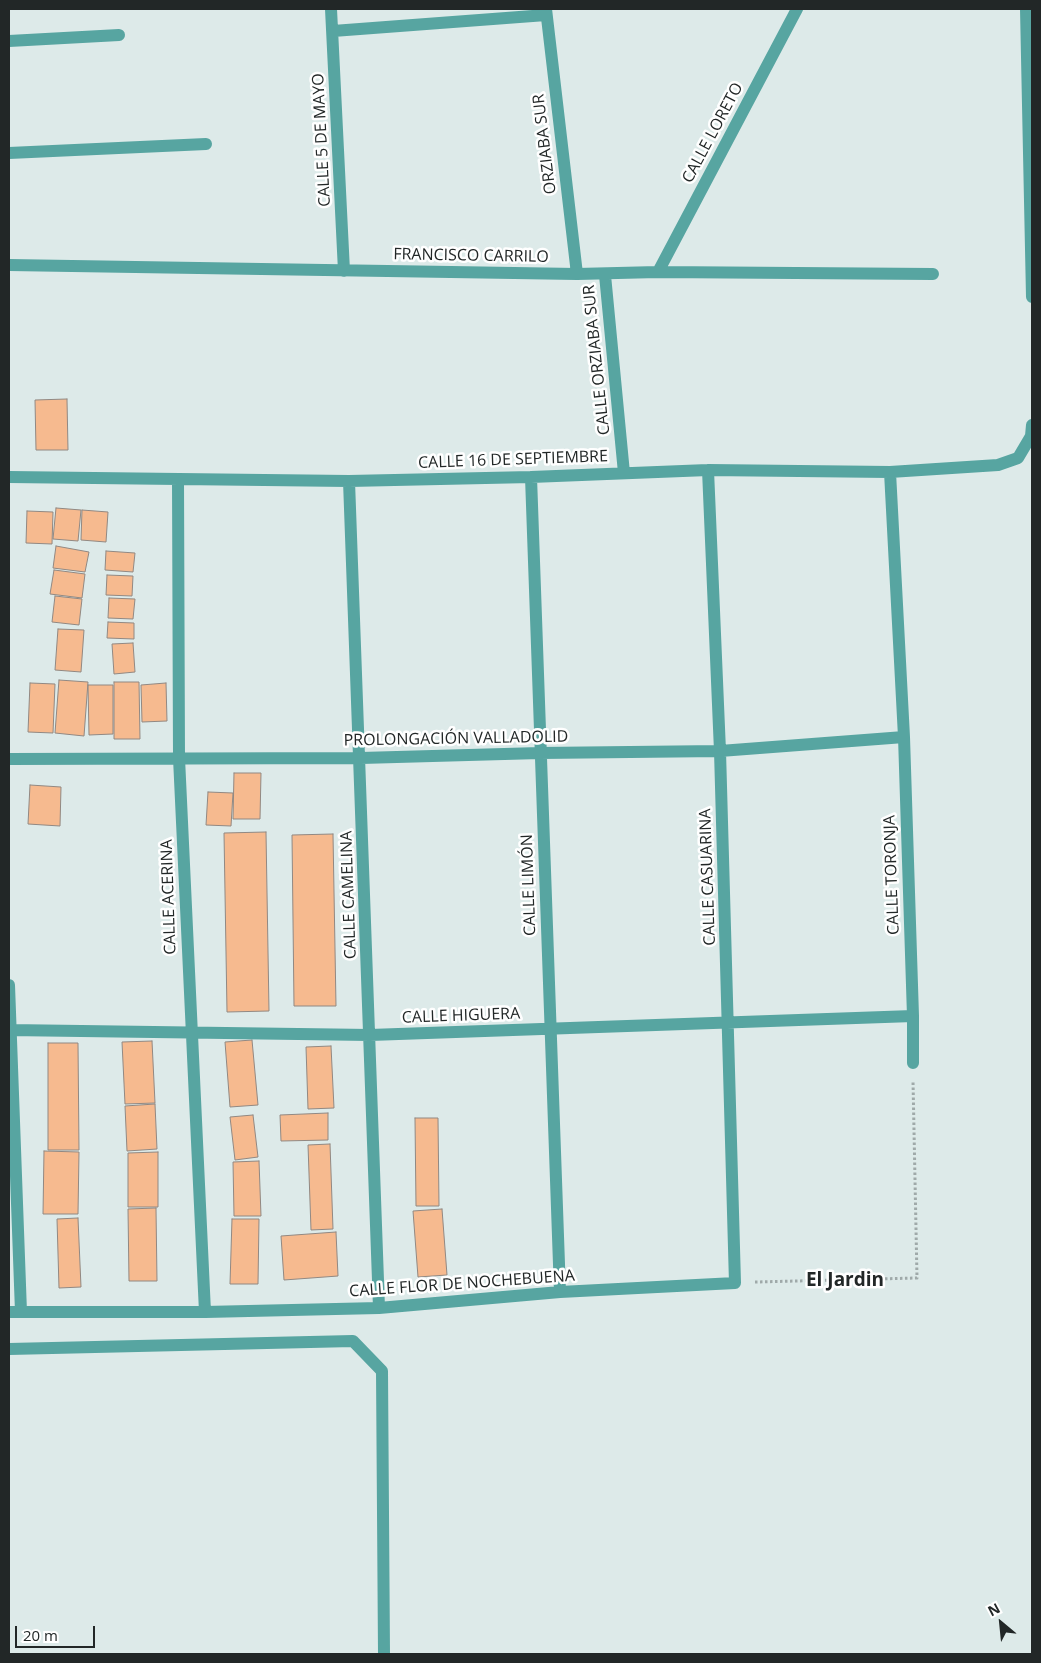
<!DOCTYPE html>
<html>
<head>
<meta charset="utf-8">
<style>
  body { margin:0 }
  #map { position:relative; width:1041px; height:1663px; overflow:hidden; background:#ddeae9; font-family:"Open Sans",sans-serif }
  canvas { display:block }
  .frame { position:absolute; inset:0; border:10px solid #222727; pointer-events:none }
  .north { position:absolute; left:976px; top:1598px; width:50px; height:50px; -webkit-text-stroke:4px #fff; paint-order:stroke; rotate:332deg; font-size:14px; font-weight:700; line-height:20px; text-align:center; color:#222727 }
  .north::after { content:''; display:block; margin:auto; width:18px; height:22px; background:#222727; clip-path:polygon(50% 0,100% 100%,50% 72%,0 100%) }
  .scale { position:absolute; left:15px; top:1626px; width:80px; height:22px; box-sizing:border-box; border:2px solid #222727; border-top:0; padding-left:6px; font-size:15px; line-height:18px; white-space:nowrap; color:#222727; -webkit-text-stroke:4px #fff; paint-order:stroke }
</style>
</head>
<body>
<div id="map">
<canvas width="1041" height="1663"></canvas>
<div class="frame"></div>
<div class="north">N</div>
<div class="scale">20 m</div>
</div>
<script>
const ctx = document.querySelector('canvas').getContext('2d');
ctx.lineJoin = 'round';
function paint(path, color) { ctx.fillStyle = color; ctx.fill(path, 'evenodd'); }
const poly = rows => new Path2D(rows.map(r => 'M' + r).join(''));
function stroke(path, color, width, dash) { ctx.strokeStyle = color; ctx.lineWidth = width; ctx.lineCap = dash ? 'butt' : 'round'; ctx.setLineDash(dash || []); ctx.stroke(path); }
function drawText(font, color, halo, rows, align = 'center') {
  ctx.font = font + ' "Open Sans",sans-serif'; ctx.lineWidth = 5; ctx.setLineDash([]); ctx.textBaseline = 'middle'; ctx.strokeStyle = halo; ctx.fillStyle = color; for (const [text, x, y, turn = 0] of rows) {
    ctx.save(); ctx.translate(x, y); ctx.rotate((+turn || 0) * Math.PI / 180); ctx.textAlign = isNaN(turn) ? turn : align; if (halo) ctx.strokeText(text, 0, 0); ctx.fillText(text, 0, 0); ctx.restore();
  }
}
const building = poly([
  [67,399,68,450,36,450,35,400,67,399],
  [56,508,81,510,78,541,53,539,56,508],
  [82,510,108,512,106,542,81,540,82,510],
  [27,511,53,512,52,544,26,543,27,511],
  [56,546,89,552,85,572,53,568,56,546],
  [106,551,135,553,133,572,105,570,106,551],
  [54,570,85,574,82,598,50,594,54,570],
  [107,575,133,576,132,596,106,595,107,575],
  [55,596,82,599,79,625,52,622,55,596],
  [109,598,135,599,133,619,108,618,109,598],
  [108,622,134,623,134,639,107,638,108,622],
  [58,629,84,630,81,672,55,670,58,629],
  [133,643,135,672,114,674,112,644,133,643],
  [59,680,88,682,84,736,55,733,59,680],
  [114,682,139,682,140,739,114,739,114,682],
  [30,683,55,684,53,733,28,732,30,683],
  [166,683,167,721,142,722,141,685,166,683],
  [88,685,113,685,113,734,89,735,88,685],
  [234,773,261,773,260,819,233,819,234,773],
  [30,785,61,787,60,826,28,824,30,785],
  [208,792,233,793,231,826,206,825,208,792],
  [266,832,269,1011,227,1012,224,833,266,832],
  [333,834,336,1006,294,1006,292,835,333,834],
  [252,1040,258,1105,230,1107,225,1042,252,1040],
  [152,1041,155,1103,125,1104,122,1042,152,1041],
  [48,1043,78,1043,79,1150,48,1150,48,1043],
  [331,1046,334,1108,308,1109,306,1047,331,1046],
  [155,1104,157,1149,127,1151,125,1106,155,1104],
  [328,1113,328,1140,281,1141,280,1115,328,1113],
  [253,1115,258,1157,235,1160,230,1117,253,1115],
  [415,1118,438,1118,439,1206,416,1206,415,1118],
  [330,1144,333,1229,311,1230,308,1145,330,1144],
  [44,1151,79,1152,78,1214,43,1214,44,1151],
  [158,1152,158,1207,128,1207,128,1153,158,1152],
  [259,1161,261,1216,234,1216,233,1162,259,1161],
  [156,1208,157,1281,129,1281,128,1209,156,1208],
  [442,1209,447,1275,418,1277,413,1211,442,1209],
  [78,1218,81,1287,59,1288,57,1219,78,1218],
  [232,1219,259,1219,258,1284,230,1284,232,1219],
  [336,1232,338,1276,284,1280,281,1236,336,1232]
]);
paint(building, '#f6ba8f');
stroke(building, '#918882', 1);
stroke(poly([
  [755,1282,917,1278,913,1081]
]), '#9fa9a9', 3, [2.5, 2.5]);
stroke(poly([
  [331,9,344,271],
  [546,9,577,274],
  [1026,9,1032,297],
  [333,31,546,15],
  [9,41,119,35],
  [9,153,206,144],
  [9,265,577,274,658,272,933,274],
  [658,272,797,9],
  [605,275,624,473],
  [890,472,904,737,913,1016,913,1063],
  [9,477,349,481,531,477,708,470,890,472,998,465,1018,458,1031,436,1032,425],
  [531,477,560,1292],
  [178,480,179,758,205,1312],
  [349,481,379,1308],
  [9,759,361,758,540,753,720,751,904,737],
  [9,985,21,1312],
  [9,1030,370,1035,913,1016],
  [9,1312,205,1312,379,1308,560,1292,735,1283,720,751,708,470],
  [9,1349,353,1341,382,1371,384,1654]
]), '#57a5a1', 12);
drawText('16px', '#222727', '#fff', [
  ["CALLE LORETO",713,133,-62],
  ["CALLE 5 DE MAYO",322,140,-93],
  ["ORZIABA SUR",545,144,-97],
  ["FRANCISCO CARRILO",471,256,1],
  ["CALLE ORZIABA SUR",597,360,-96],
  ["CALLE 16 DE SEPTIEMBRE",513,460,-2],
  ["PROLONGACIÓN VALLADOLID",456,739,-1],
  ["CALLE TORONJA",892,875,-92],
  ["CALLE CASUARINA",708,877,-92],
  ["CALLE LIMÓN",529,885,-92],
  ["CALLE CAMELINA",349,895,-92],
  ["CALLE ACERINA",169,897,-92],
  ["CALLE HIGUERA",461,1016,-2],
  ["CALLE FLOR DE NOCHEBUENA",462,1284,-4]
]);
drawText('bold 19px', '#222727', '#fff', [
  ["El Jardin",845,1281]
]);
</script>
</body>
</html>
